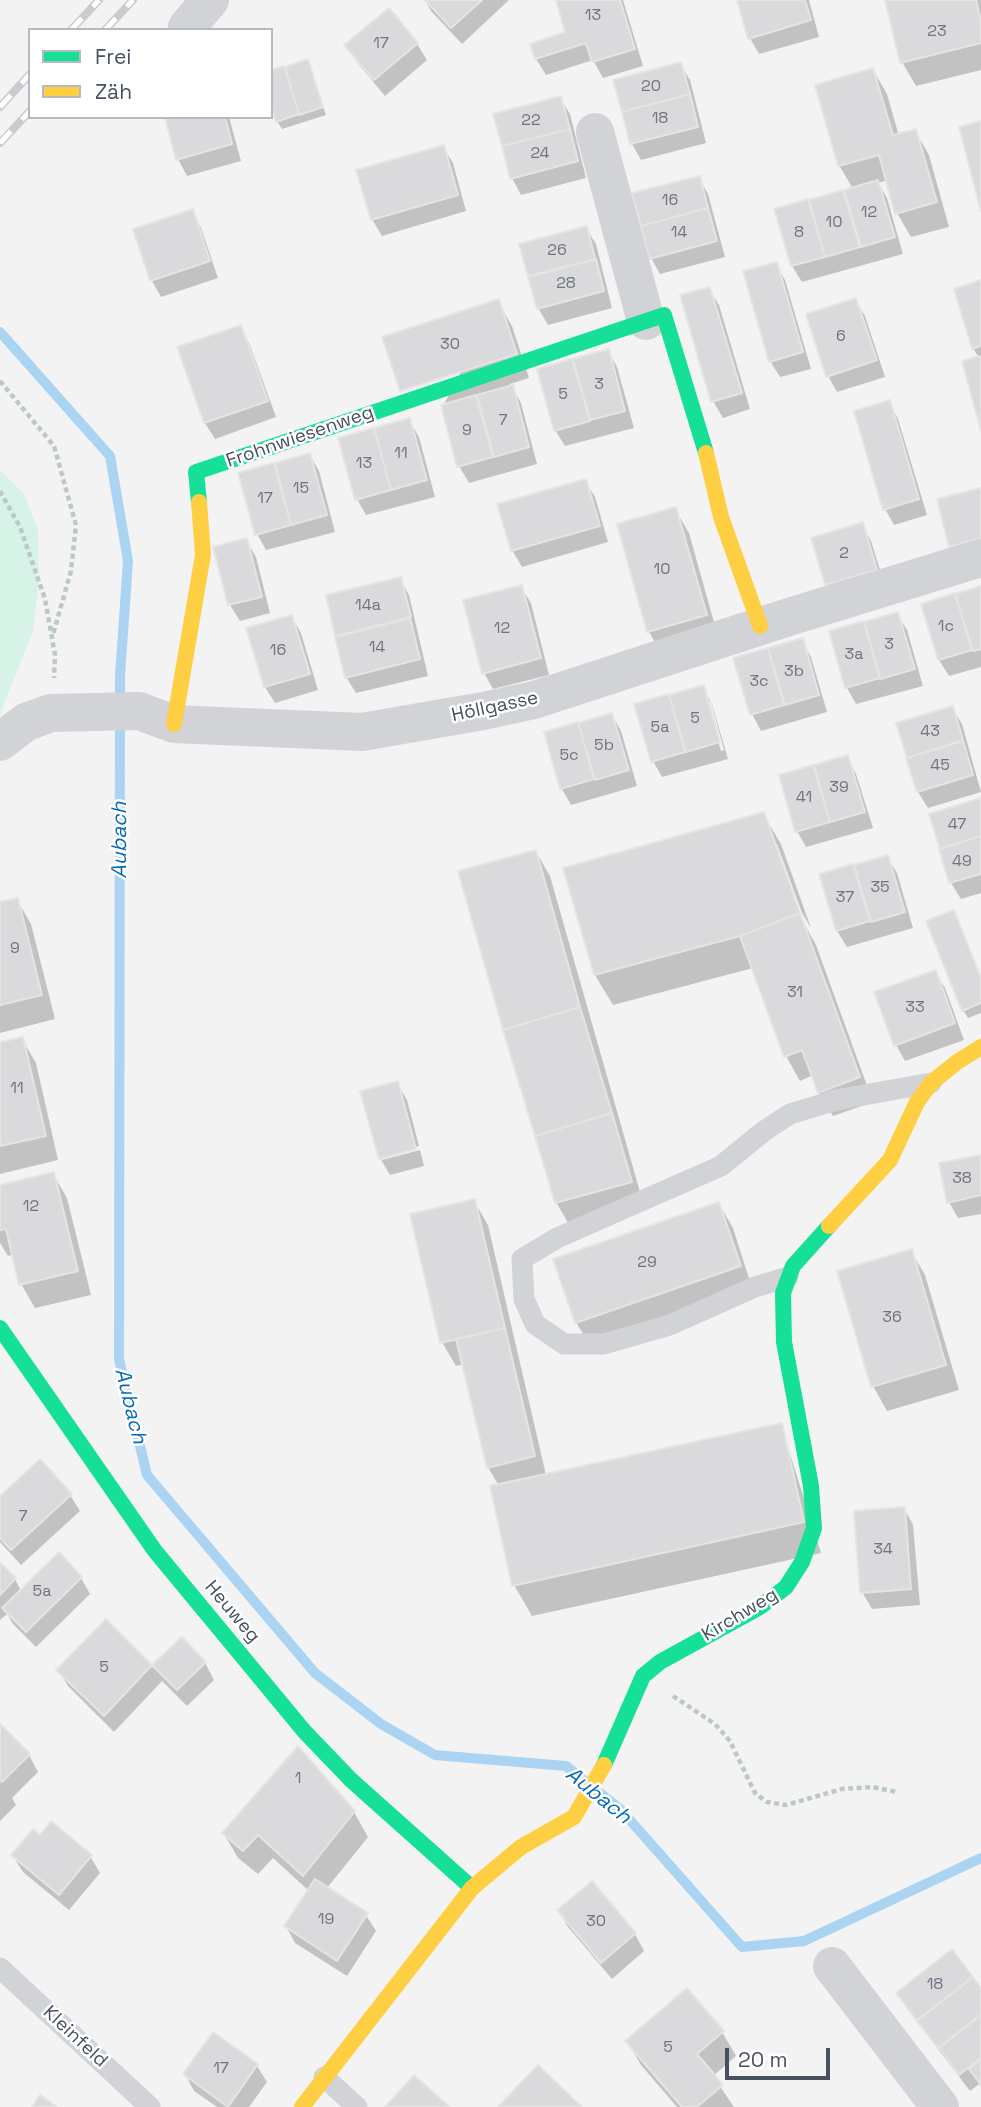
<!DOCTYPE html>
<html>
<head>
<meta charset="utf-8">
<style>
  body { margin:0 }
  #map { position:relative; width:981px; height:2107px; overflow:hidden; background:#f3f3f3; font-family:"Space Grotesk",sans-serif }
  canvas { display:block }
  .legend { position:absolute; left:28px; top:28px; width:245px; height:91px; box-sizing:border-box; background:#fff; border:2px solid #b6b9bf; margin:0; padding:9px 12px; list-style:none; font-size:21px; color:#485060 }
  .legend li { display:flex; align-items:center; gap:14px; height:35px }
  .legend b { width:35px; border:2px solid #b6b9bf }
  .scale { position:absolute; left:725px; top:2048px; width:105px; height:32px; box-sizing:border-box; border:4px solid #485060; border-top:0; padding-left:9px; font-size:21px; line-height:24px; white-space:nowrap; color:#485060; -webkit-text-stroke:5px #fff; paint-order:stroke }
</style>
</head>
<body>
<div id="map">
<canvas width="981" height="2107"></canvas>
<ul class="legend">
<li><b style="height:9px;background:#16e098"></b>Frei</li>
<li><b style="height:9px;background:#ffcf43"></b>Zäh</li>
</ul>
<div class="scale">20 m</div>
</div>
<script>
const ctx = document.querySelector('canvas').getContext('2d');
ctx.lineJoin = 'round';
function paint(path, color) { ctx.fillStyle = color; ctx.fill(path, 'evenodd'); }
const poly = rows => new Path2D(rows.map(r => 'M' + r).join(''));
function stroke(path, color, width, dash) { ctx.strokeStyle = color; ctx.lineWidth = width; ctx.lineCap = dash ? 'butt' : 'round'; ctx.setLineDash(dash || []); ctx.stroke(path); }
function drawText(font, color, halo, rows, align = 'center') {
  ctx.font = font + ' "Space Grotesk",sans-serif'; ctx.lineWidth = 5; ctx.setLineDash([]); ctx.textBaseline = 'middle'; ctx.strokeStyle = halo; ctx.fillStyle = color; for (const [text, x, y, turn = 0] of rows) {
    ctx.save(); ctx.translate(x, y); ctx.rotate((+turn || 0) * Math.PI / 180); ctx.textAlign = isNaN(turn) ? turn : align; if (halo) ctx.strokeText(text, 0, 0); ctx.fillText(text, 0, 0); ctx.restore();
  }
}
paint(poly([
  [0,470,24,494,38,530,39,580,33,631,0,714]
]), '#d7f2e7');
paint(poly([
  [425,0,509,0,462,44,431,11],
  [557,0,623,0,643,66,603,78,593,60,546,75,536,59,532,45,567,33],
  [739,0,809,0,819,37,759,54,750,38],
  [887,0,981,0,981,70,916,86,902,62],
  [388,10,417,44,427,60,385,96,356,61,347,45],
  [307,61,326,115,282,129,277,121,271,72],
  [680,64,690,80,706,143,641,160,632,144,615,81],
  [873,70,887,94,899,136,915,131,929,155,949,227,911,237,897,213,888,180,878,183,887,198,903,254,802,282,792,266,776,210,853,189,839,165],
  [560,98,570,114,586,178,521,195,512,178],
  [166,117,229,117,241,161,187,176,178,159],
  [443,147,453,163,466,211,382,236,372,219],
  [699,178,708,194,725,257,660,274,651,258],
  [192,211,201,228,218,278,161,297,152,281,135,230],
  [586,228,596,244,612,308,548,325,538,308,521,245],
  [776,264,785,280,811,369,780,377,770,361],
  [981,282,981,424,979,358,973,348],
  [709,289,719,305,750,409,723,418,713,401],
  [855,300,865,316,885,377,837,392,828,376],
  [498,302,512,326,529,378,510,384,521,403,537,464,469,483,459,466,443,406],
  [240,327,249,343,276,417,215,439,205,423,179,348],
  [608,351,617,367,634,428,565,446,555,430,539,370],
  [889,402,898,419,927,515,894,525,885,509],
  [409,420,419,437,435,497,366,515,357,499],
  [310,455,319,471,335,532,266,550,257,534,240,474],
  [585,481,595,497,608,542,522,567,512,550],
  [675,509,689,533,719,640,663,656,649,632,619,525],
  [862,524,871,541,885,586,836,601,827,585,813,539],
  [246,540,256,557,270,613,240,621,230,605,216,548],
  [400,579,409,595,428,676,356,693,346,677,328,596],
  [521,587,531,603,549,675,493,689,484,673],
  [981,588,981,667,949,676,939,660,923,605],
  [897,614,907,630,923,686,856,704,847,688,831,633],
  [292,617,301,633,318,690,275,703,265,687,248,629],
  [802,640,811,657,827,712,761,731,752,714,735,659],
  [703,687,712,704,728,759,662,777,653,761,636,706],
  [707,702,711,702,724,750,721,751],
  [952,708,962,724,981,792,928,808,918,792,898,725],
  [612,715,621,731,637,786,571,805,562,789,546,734],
  [847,757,856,774,873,828,806,847,797,831,781,776],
  [981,800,981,893,961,899,951,883,931,816],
  [763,814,781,844,811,928,802,913,777,844,774,844,803,922,816,945,873,1102,833,1116,819,1092,813,1075,800,1081,786,1056,753,968,613,1005,595,975],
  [536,852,550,876,644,1206,570,1226,556,1202],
  [887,857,897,873,913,928,847,947,837,931,822,876],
  [17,900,31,924,55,1019,0,1033,0,904],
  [935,972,945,988,964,1040,905,1061,896,1045],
  [981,979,981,1013,968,1018,963,1010],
  [22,1039,36,1063,58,1160,0,1174,0,1044],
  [397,1083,407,1100,419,1146,382,1156,382,1160,420,1150,424,1166,390,1175,380,1158],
  [981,1156,981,1214,958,1218,949,1202],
  [53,1174,67,1198,91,1295,35,1308,21,1284,14,1254,8,1256,0,1243,0,1187],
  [474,1201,488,1225,546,1475,781,1425,821,1553,532,1616,514,1585,499,1486,488,1467,464,1364,456,1366,442,1342],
  [719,1204,733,1228,753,1291,590,1346,576,1322],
  [911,1251,925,1275,959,1390,887,1411,873,1386,839,1272],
  [70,1495,80,1511,21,1565,0,1542,0,1499],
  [904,1508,913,1525,920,1605,872,1609,862,1592],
  [0,1565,15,1579,21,1591,81,1578,90,1594,36,1647,13,1624,7,1614,0,1620],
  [106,1621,152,1668,182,1639,205,1663,214,1680,187,1706,162,1681,114,1732,68,1686,58,1670],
  [0,1727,29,1755,38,1772,12,1798,16,1805,0,1821],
  [298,1749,354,1812,368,1837,327,1888,366,1915,376,1931,347,1976,295,1943,286,1926,309,1891,273,1858,258,1874,238,1858,224,1834],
  [40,1837,90,1856,100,1873,69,1910,23,1872,13,1856],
  [592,1883,635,1934,644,1951,612,1979,568,1927,559,1911],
  [952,1952,981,1990,981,2087,979,2084,970,2091,908,2010,899,1993],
  [722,2032,736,2056,713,2076,734,2107,677,2107,641,2065,627,2041],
  [213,2034,257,2066,267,2082,249,2107,217,2107,194,2091,185,2074]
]), '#0003');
stroke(poly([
  [0,332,110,456,128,561,120,676,119,1359,147,1475,315,1673,381,1724,435,1755,566,1766,621,1810,742,1947,804,1941,981,1858]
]), '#aad4f2', 10);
const building = poly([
  [425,0,482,0,451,28,425,0],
  [556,0,620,0,635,49,592,62,586,43,535,59,530,44,565,32,556,0],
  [737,0,805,0,811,20,748,39,737,0],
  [885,0,976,0,981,21,981,43,900,63,885,0],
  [389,8,418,43,374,80,344,45,389,8],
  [308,59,323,107,299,115,285,67,308,59],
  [681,62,690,94,622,112,613,80,681,62],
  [284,66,299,114,276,122,271,107,271,70,284,66],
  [873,68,893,135,916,129,937,202,895,214,879,155,838,166,815,85,873,68],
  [690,94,698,127,630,144,622,112,690,94],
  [561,96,570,129,502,146,493,114,561,96],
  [165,117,225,117,232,144,176,160,165,117],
  [981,121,981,211,959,127,981,121],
  [570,129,578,161,510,179,502,146,570,129],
  [444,145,458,195,371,220,356,170,444,145],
  [700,176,708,208,641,226,632,193,700,176],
  [878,180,895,237,861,247,844,190,878,180],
  [843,190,860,247,825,257,809,200,843,190],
  [808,199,825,257,791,266,774,209,808,199],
  [708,208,717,241,649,259,641,226,708,208],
  [193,209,210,261,150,281,133,229,193,209],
  [587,226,595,259,528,276,519,244,587,226],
  [596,259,604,291,537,309,528,277,596,259],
  [777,262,803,352,769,362,743,271,777,262],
  [981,280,981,346,972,349,954,289,981,280],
  [710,287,742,393,711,402,680,295,710,287],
  [856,298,877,360,826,377,806,314,856,298],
  [499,299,517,354,400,391,382,337,499,299],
  [241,325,268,401,204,423,177,347,241,325],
  [609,349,625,411,590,420,573,359,609,349],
  [981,356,981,431,962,361,981,356],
  [572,359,590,421,554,431,537,369,572,359],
  [513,385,529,447,494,457,477,395,513,385],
  [476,395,493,457,457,467,441,405,476,395],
  [890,400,919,499,883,510,854,411,890,400],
  [410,418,427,480,391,490,374,428,410,418],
  [374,428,391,490,355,500,338,438,374,428],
  [310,453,327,515,291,525,275,463,310,453],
  [274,463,291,525,255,535,238,473,274,463],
  [586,479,600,526,511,551,497,504,586,479],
  [981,488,981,538,949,547,937,499,981,488],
  [676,507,707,615,647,632,617,524,676,507],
  [863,522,877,570,825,585,811,538,863,522],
  [247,538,262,597,228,605,213,547,247,538],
  [401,577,411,617,335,636,326,595,401,577],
  [522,585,541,658,482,674,463,600,522,585],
  [981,586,981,649,973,651,955,594,981,586],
  [955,593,972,650,938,660,921,604,955,593],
  [898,612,915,669,880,679,864,622,898,612],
  [292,615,310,674,264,687,246,628,292,615],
  [410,618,420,659,345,678,335,637,410,618],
  [864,621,880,678,845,688,829,631,864,621],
  [803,638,819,695,785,705,768,648,803,638],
  [768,648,784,705,750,715,733,658,768,648],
  [704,685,720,742,686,752,669,695,704,685],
  [669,694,685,752,651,762,634,704,669,694],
  [953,706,963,740,907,758,896,723,953,706],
  [612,713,629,770,595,780,578,723,612,713],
  [578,722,594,779,560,789,544,732,578,722],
  [963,741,973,775,917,792,906,758,963,741],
  [848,755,865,812,830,822,814,765,848,755],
  [813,765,830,822,795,832,779,775,813,765],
  [981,798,981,836,940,849,929,814,981,798],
  [764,812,800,913,740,936,594,975,563,868,764,812],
  [981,836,981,874,949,883,939,849,981,836],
  [536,850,580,1007,503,1030,458,871,536,850],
  [888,855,905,912,871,922,854,865,888,855],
  [853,864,870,921,836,931,819,874,853,864],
  [18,898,42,995,0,1005,0,902,18,898],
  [954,910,981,978,981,1003,962,1011,926,921,954,910],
  [800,913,860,1077,818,1093,802,1050,784,1057,740,936,800,913],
  [936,970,955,1023,894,1046,874,992,936,970],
  [580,1007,612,1113,535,1136,503,1030,580,1007],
  [23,1037,46,1136,0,1146,0,1042,23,1037],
  [398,1081,416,1149,379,1159,360,1091,398,1081],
  [612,1113,632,1182,555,1203,535,1136,612,1113],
  [981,1155,981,1195,947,1203,939,1163,981,1155],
  [54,1172,78,1271,19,1285,6,1229,0,1230,0,1185,54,1172],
  [475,1199,505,1328,440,1343,410,1214,475,1199],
  [719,1202,741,1266,575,1323,553,1259,719,1202],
  [912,1249,946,1365,871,1387,837,1271,912,1249],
  [505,1328,535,1456,487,1468,456,1339,505,1328],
  [782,1423,804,1522,512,1586,490,1486,782,1423],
  [40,1459,72,1494,11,1550,0,1538,0,1496,40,1459],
  [905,1507,911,1589,860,1593,854,1511,905,1507],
  [59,1552,82,1577,26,1632,2,1608,59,1552],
  [0,1563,16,1578,0,1595,0,1563],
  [106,1619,152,1665,104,1716,56,1670,106,1619],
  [182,1637,206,1662,177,1690,152,1665,182,1637],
  [0,1724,30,1754,2,1782,0,1780,0,1724],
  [298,1746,355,1811,303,1876,258,1835,243,1851,222,1833,298,1746],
  [51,1821,92,1855,59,1895,11,1855,33,1829,40,1835,51,1821],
  [315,1879,368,1913,337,1961,284,1926,315,1879],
  [592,1881,636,1933,601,1963,557,1910,592,1881],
  [952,1949,973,1977,917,2020,896,1993,952,1949],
  [973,1977,981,1988,981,2014,938,2048,917,2021,973,1977],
  [687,1988,724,2031,697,2054,723,2085,697,2107,682,2107,625,2041,687,1988],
  [981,2015,981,2058,959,2075,939,2048,981,2015],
  [213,2032,258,2064,228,2107,183,2074,213,2032],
  [981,2059,981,2085,969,2069,981,2059],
  [538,2065,582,2107,498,2107,538,2065],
  [414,2075,450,2107,385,2107,414,2075],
  [40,2095,57,2107,32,2107,40,2095]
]);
paint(building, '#dadadc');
stroke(building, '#e4e4e5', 2);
stroke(poly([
  [0,381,54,446,76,525,71,571,52,638],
  [0,491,20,527,45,599,55,655,54,678],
  [673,1696,715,1724,730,1741,755,1793,767,1802,786,1805,842,1789,872,1787,897,1792]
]), '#bcc8c7', 4.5, [5, 3.5]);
stroke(poly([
  [788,1277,755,1287,670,1325,604,1344,564,1344,535,1324,524,1299,522,1259,557,1238,721,1166,764,1131,790,1114,836,1100,931,1083],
  [0,1968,150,2107],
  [324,2077,357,2107]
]), '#d1d3d6', 21);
stroke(poly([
  [187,27,210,0],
  [595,132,646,321],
  [0,742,26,722,51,713,139,711,174,724,362,732,483,711,534,700,792,616,981,558],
  [832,1966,940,2107]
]), '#d1d3d6', 38);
stroke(poly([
  [199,502,196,472,664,315,706,453],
  [0,1328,155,1551,304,1731,351,1780,472,1888],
  [604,1765,643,1676,660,1662,760,1607,786,1587,802,1562,814,1528,811,1486,784,1342,783,1293,793,1266,829,1226]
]), '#16e098', 16);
stroke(poly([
  [706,453,721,517,760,626],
  [174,724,203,555,199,502],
  [829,1226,890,1160,917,1102,931,1083,957,1062,981,1047],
  [302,2107,472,1888,521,1847,574,1817,604,1765]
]), '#ffcf43', 16);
const rail = poly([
  [71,30,99,0],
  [105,30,133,0],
  [0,107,30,74],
  [0,143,30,111]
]);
stroke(rail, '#cacbce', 8);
stroke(rail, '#fff', 5, [16]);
drawText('16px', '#6e7480', null, [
  ["13",593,16],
  ["23",937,32],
  ["17",381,44],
  ["20",651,87],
  ["18",660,119],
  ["22",531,121],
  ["24",540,154],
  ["16",670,201],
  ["12",869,213],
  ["10",834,223],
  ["14",679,233],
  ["8",799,233],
  ["26",557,251],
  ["28",566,284],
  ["6",841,337],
  ["30",450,345],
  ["3",599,385],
  ["5",563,395],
  ["7",503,421],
  ["9",467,431],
  ["11",401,454],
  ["13",364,464],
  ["15",301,489],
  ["17",265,499],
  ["2",844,554],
  ["10",662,570],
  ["14a",368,606],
  ["1c",946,627],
  ["12",502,629],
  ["3",889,645],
  ["14",377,648],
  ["16",278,651],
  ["3a",854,655],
  ["3b",794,672],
  ["3c",759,682],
  ["5",695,719],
  ["5a",660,728],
  ["43",930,732],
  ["5b",604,746],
  ["5c",569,756],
  ["45",940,766],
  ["39",839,788],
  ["41",804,798],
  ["47",957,825],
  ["49",962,862],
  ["35",880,888],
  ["37",845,898],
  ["9",15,949],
  ["31",795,993],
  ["33",915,1008],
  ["11",17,1089],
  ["38",962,1179],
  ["12",31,1207],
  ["29",647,1263],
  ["36",892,1318],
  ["7",23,1517],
  ["34",883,1550],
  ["5a",42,1592],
  ["5",104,1668],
  ["1",298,1779],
  ["19",326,1920],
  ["30",596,1922],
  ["18",935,1985],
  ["5",668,2048],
  ["17",221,2069]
]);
drawText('19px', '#485060', '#fff', [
  ["Frohnwiesenweg",300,437,-19],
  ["Höllgasse",495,707,-12],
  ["Heuweg",232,1612,50],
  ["Kirchweg",740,1615,-31],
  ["Kleinfeld",75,2037,43]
]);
drawText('italic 21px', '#066cb6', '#fff', [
  ["Aubach",120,840,-90],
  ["Aubach",130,1406,76],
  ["Aubach",598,1796,39]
]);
</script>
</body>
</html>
